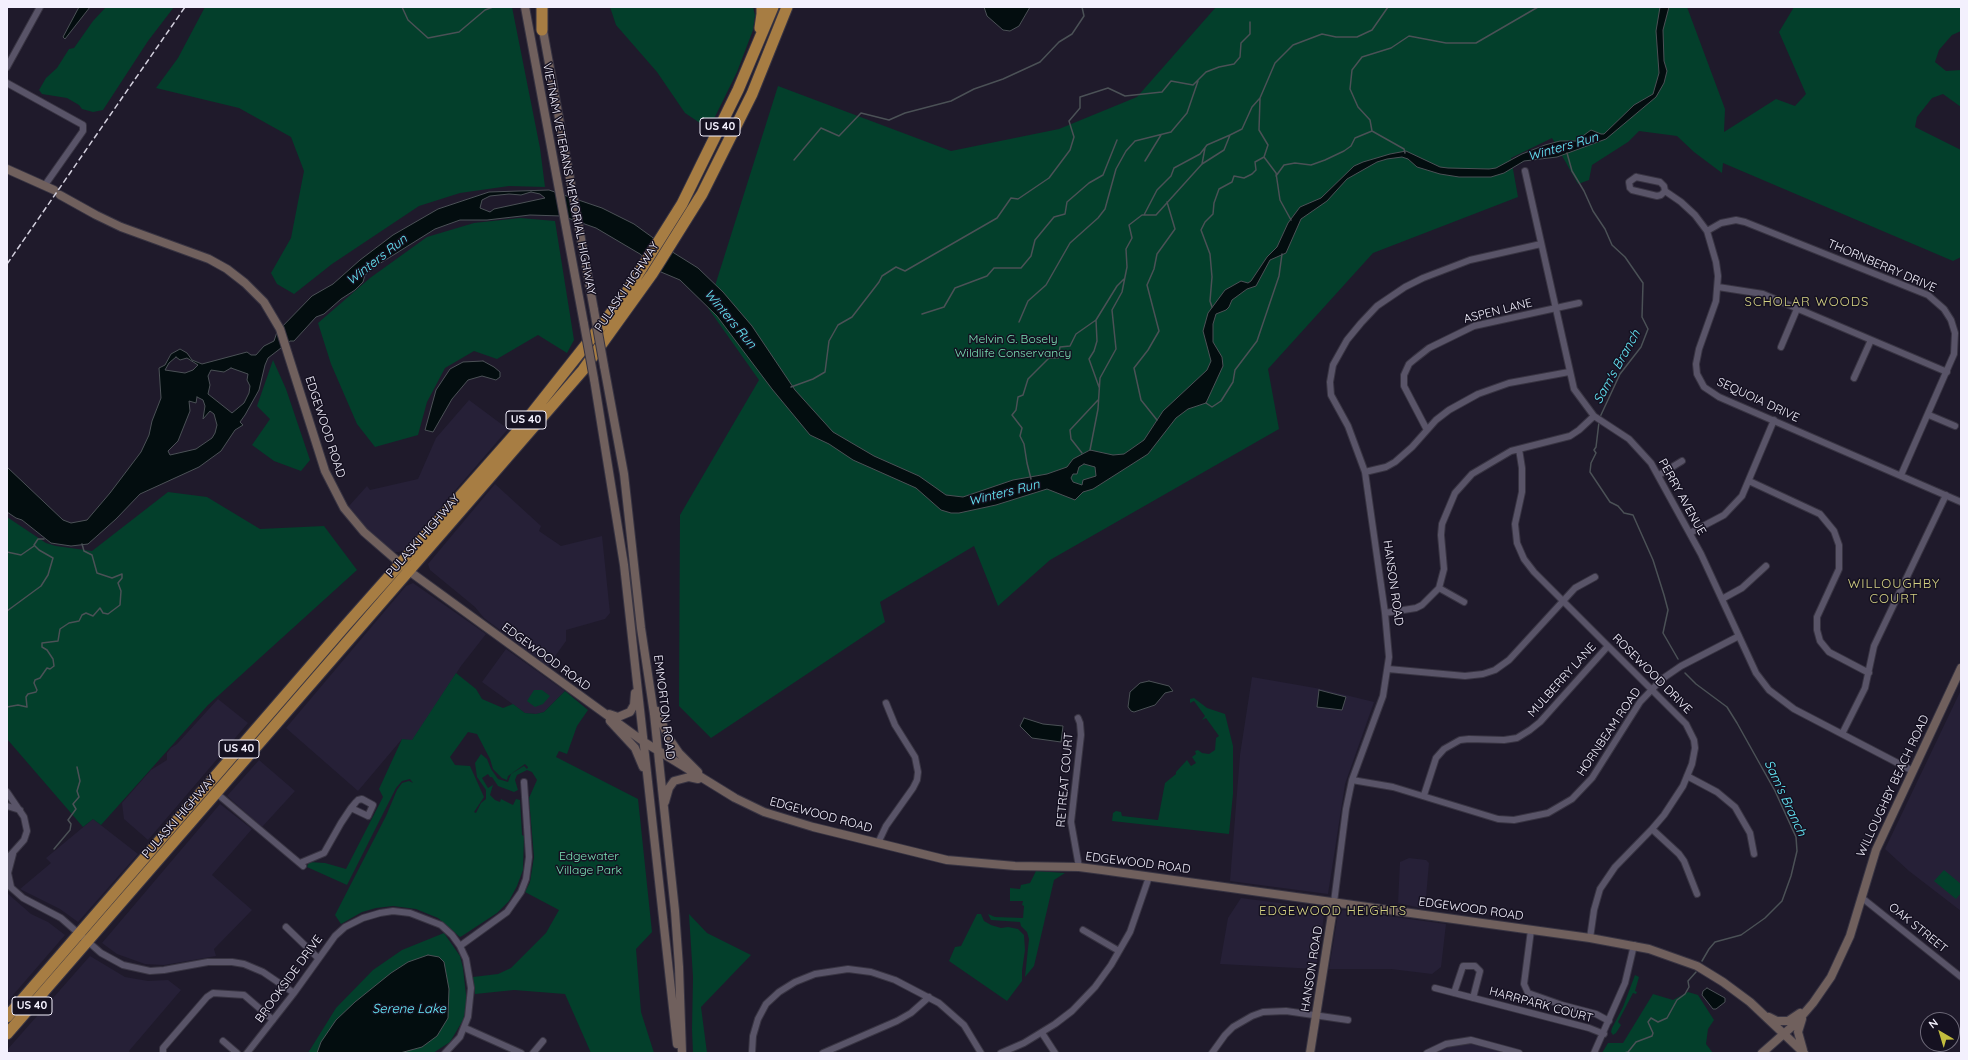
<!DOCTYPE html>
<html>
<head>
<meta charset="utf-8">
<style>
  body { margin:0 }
  #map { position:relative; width:1968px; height:1060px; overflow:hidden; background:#1f1a2b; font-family:Quicksand,sans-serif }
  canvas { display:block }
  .frame { position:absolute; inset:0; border:8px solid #f3f0fd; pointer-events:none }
  .north { position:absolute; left:1920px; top:1012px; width:40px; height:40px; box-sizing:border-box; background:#151121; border:1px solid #6e6a79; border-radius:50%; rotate:322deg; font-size:11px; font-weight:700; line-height:16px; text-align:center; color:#f3f0fd }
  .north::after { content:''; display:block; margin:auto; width:14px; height:18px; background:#c3bd3e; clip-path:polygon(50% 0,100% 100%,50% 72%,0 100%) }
</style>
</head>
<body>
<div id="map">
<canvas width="1968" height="1060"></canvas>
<div class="frame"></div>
<div class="north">N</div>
</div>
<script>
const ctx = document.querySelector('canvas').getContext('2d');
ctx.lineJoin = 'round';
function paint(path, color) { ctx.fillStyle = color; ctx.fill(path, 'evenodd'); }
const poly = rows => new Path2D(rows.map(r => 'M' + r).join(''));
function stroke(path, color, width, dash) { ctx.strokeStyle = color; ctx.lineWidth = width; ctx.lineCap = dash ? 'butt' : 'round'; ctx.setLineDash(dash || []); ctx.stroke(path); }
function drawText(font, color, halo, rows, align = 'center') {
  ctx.font = font + ' Quicksand,sans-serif'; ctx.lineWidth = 3; ctx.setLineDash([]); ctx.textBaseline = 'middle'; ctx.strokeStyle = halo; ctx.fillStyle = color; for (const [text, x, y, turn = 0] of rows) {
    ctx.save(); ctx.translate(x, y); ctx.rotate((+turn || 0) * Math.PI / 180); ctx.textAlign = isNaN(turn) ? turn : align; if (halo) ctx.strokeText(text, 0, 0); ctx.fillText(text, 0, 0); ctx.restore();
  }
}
paint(poly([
  [469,400,508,429,404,550,399,552,393,552,367,529,349,506,367,486,370,490,418,479,436,438],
  [495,484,541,526,539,531,561,546,602,536,610,613,605,619,566,630,566,641,548,666,484,618,475,607,430,570,428,564],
  [413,583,486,634,461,666,412,741,402,739,358,791,286,728,406,586],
  [506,649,565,691,544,712,536,714,525,713,482,682],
  [1252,677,1321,689,1374,702,1345,784,1328,894,1230,881,1240,755],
  [1961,690,1961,911,1909,871,1885,849],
  [218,699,248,723,148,840,124,819,122,803,151,770,167,760,167,753,171,748,177,744],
  [259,760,295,791,262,827,227,796],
  [220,804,252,829,212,875,252,910,214,949,216,956,164,965,145,964,117,954,102,943],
  [93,819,138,854,78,922,60,909,20,889,51,863,46,858],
  [1409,858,1426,860,1429,863,1425,909,1398,903,1400,862],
  [7,893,31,914,48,922,65,935,7,1002],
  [1241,898,1325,909,1316,969,1220,964,1228,918],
  [1343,910,1446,924,1441,967,1432,974,1391,969,1329,969,1338,914],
  [90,956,125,977,148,981,168,980,181,990,129,1051,130,1053,7,1053,7,1050],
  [1457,1043,1480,1044,1510,1053,1434,1053]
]), '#262037');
paint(poly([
  [106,7,174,7,148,41,103,110,93,112,82,109,79,105,67,98,42,94,39,90,46,78,57,68,69,49,74,48,93,21],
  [205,7,512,7,540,148,545,187,509,186,460,193,419,206,332,264,294,294,277,284,271,273,291,238,304,171,291,137,239,108,156,88,178,58],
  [610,7,753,7,755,15,753,30,737,72,709,129,685,113,657,72,616,25],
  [1216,7,1687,7,1725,109,1724,132,1776,99,1795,106,1806,94,1779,32,1794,7,1961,7,1961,31,1952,35,1939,50,1935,62,1946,71,1961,70,1961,107,1943,94,1932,98,1917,117,1915,127,1961,150,1961,257,1953,261,1723,163,1722,173,1694,152,1677,136,1639,131,1628,142,1592,165,1589,180,1578,184,1552,138,1511,158,1518,197,1373,253,1268,369,1279,429,1050,560,998,606,974,546,880,602,885,622,711,738,679,706,680,515,759,380,708,308,778,86,951,151,1059,129,1137,97],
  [520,218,555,221,574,340,567,353,538,335,497,359,474,351,445,368,427,402,418,435,375,447,357,424,331,364,318,323,370,278,427,237,474,223],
  [273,360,286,389,310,460,301,471,274,461,252,445,270,419,257,406],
  [168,492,207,497,260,529,324,526,357,570,208,705,101,825,93,819,83,827,7,739,7,517,46,543,56,546,92,551],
  [456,673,476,689,482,699,503,708,513,704,525,713,536,714,544,712,565,691,588,710,577,726,567,754,559,751,556,757,638,799,652,932,636,949,641,1012,654,1053,591,1053,565,994,514,990,475,994,473,977,498,974,511,968,546,933,559,910,525,892,530,882,534,857,529,798,537,780,532,772,527,770,517,775,515,780,518,790,514,792,498,786,492,777,490,777,488,774,482,778,488,788,493,785,490,795,495,800,500,802,501,799,513,805,516,799,520,800,522,835,524,836,523,870,517,886,509,901,497,913,462,936,460,937,438,918,416,909,393,906,376,908,362,912,341,924,335,915,386,816,397,790,402,783,409,781,413,783,410,779,402,781,396,788,347,885,307,867,309,862,325,863,346,869,383,797,379,789,402,739,412,740],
  [468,732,477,734,490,759,493,769,502,778,507,780,508,776,525,764,528,767,527,769,524,766,511,774,508,782,498,779,491,769,487,759,481,754,475,763,477,777,486,790,486,799,481,803,476,813,474,812,484,797,470,766,455,765,450,757],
  [534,690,542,690,550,696,543,704,535,707,527,701],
  [1194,698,1207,708,1225,714,1233,746,1233,794,1229,834,1112,821,1113,813,1116,811,1121,812,1122,816,1158,820,1165,783,1176,774,1176,772,1187,760,1191,766,1196,763,1192,757,1196,754,1195,751,1198,750,1202,753,1209,754,1215,750,1216,738,1219,736,1206,718,1202,720,1205,716,1194,701,1190,703,1190,699],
  [1944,870,1961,884,1961,893,1956,899,1934,881],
  [1036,871,1065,873,1054,880,1034,966,1025,977,1029,939,1027,932,1021,926,1020,922,991,920,988,914,995,917,1023,918,1024,906,1022,905,1023,901,1010,901,1010,888,1020,889,1021,885,1030,883],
  [689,914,707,933,751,955,701,1007,707,1053,693,1053,692,1029,693,977],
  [977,914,981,914,984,921,991,925,1001,928,1008,927,1018,929,1024,935,1025,950,1022,971,1022,981,1007,1001,949,961,955,947,961,946],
  [444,933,460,956,463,968,466,995,466,1008,463,1020,450,1042,433,1053,308,1053,336,1008,373,970,402,950],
  [1635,975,1639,977,1635,991,1637,992,1636,994,1633,993,1618,1022,1621,1025,1616,1033,1613,1035,1611,1032,1612,1028,1623,1007],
  [1688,992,1698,995,1714,1020,1708,1029,1706,1044,1713,1053,1602,1053,1608,1043,1623,1043,1653,994,1673,1000]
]), '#033f2b');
const water = poly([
  [79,7,90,7,65,39,63,37,79,7],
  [984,7,1030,7,1019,26,1010,31,1003,30,987,16,984,7],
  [1660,7,1669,7,1663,30,1664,61,1667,71,1664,83,1656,97,1606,139,1557,157,1524,161,1504,173,1491,177,1459,177,1440,174,1417,167,1408,159,1402,157,1387,159,1377,162,1347,179,1327,201,1301,219,1286,253,1270,260,1256,286,1247,289,1232,300,1229,307,1226,310,1216,314,1213,324,1213,342,1222,357,1223,366,1206,403,1188,409,1176,418,1148,454,1093,489,1083,492,1075,500,1047,489,996,505,959,513,951,513,941,510,916,488,853,460,829,444,810,435,772,389,717,316,680,280,661,272,640,254,596,228,562,216,530,215,487,220,460,220,435,229,379,264,365,275,363,282,355,290,341,299,324,314,316,317,294,341,290,341,268,358,265,365,259,390,245,415,240,422,243,425,235,430,221,451,199,467,140,494,116,519,88,544,71,546,51,543,22,520,16,518,7,512,7,467,63,520,71,523,87,520,110,493,141,452,149,435,152,421,161,398,159,368,165,365,171,354,180,349,187,353,192,360,202,364,247,352,251,355,256,355,264,346,274,341,277,332,312,296,333,284,360,260,393,235,438,209,489,192,549,190,602,208,634,224,674,253,698,268,723,292,752,326,795,390,833,432,874,456,919,476,946,495,963,497,1013,480,1047,474,1067,467,1073,459,1090,450,1113,455,1124,454,1144,440,1163,411,1207,370,1211,361,1203,331,1208,313,1225,290,1241,281,1248,283,1251,281,1267,257,1277,247,1288,223,1300,207,1321,198,1354,166,1363,162,1390,154,1406,151,1440,167,1448,168,1489,169,1496,168,1522,154,1545,145,1560,141,1576,141,1591,130,1601,134,1604,134,1634,105,1653,94,1659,73,1656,31,1660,7],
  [531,192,540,194,545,198,494,209,490,212,480,208,482,200,490,196,509,194,521,195,531,192],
  [176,357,180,360,187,358,198,365,193,370,185,373,165,370,169,363,176,357],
  [231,368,248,374,247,380,250,386,249,393,244,403,232,413,208,394,210,385,208,376,211,370,224,372,231,368],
  [197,397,203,400,205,406,203,419,210,411,214,414,217,425,215,433,212,438,196,449,170,455,168,451,178,441,190,411,189,401,196,403,197,397],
  [1084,464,1095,467,1096,476,1083,480,1082,485,1073,482,1071,478,1073,474,1077,474,1079,467,1084,464],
  [483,361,494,367,500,372,500,377,496,380,482,376,468,380,452,399,433,432,425,430,436,390,450,369,463,362,483,361],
  [1149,681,1169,686,1173,691,1165,693,1155,705,1134,712,1131,711,1128,707,1130,692,1140,683,1149,681],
  [1319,690,1346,697,1342,710,1317,707,1319,690],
  [1024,718,1043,724,1063,726,1061,742,1032,738,1020,726,1024,718],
  [428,955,439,957,444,962,449,989,448,1018,437,1036,422,1047,400,1053,317,1053,321,1042,336,1020,355,1002,391,973,408,962,428,955],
  [1707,988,1725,998,1725,1002,1716,1009,1713,1009,1702,995,1703,991,1707,988]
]);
paint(water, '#030d0f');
stroke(water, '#4b5156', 1);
stroke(poly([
  [402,7,408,20,428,38,459,32,485,10,493,7],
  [1260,98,1259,130,1268,145,1264,157,1276,173,1280,200,1291,220],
  [1372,131,1370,120,1358,107,1350,89,1352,70,1362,57,1391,48,1409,36,1446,43,1476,43,1538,7],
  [1567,153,1572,171,1584,191,1593,211,1605,229,1612,245,1625,257,1643,283,1642,317,1648,329,1641,347,1620,374,1600,417],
  [794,160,821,128,839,136,861,113,889,120,905,113,951,101,974,89,1003,79,1040,62,1059,42,1072,34,1084,16,1082,7],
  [1145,161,1161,135],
  [1202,164,1205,148],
  [1276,176,1284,165,1295,163,1311,165,1325,160,1344,151,1351,146,1355,138,1372,131,1404,149,1405,153],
  [1144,215,1157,190,1171,176,1174,168,1200,154,1207,145,1230,135],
  [1212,307,1210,301,1212,277,1210,254,1201,230,1205,222,1213,214,1214,203,1219,189,1232,182,1234,176,1244,178,1252,174,1256,170,1255,162,1264,157],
  [922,314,944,307,955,288,987,276,994,268,1021,268,1031,256,1035,240,1054,217,1065,214,1067,202,1089,183,1103,175,1117,140],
  [1019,322,1028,301,1046,285,1070,243,1098,218,1105,209,1116,169,1126,151,1135,141,1171,132,1187,113,1198,81],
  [791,387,813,379,825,372,829,341,838,325,852,317,879,282,882,276,896,267,905,271,997,218,1011,198,1018,199,1049,178,1070,150,1074,137,1069,121,1080,108,1080,97,1108,88,1125,96,1162,92,1171,81,1193,85,1206,72,1219,67,1234,64,1240,57,1241,43,1250,34,1250,22],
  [1099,387,1089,359,1094,351,1097,341,1096,320,1117,286,1124,279],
  [1206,403,1212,407,1221,401,1233,382,1235,370,1257,341,1279,276,1282,254],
  [1157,420,1141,400,1134,368,1148,350,1159,331,1147,285,1154,269,1157,254,1175,229,1167,202],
  [1599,422,1596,447,1594,450,1596,453,1591,463,1590,472,1610,502,1618,506,1624,513,1633,515,1653,560,1664,595,1668,610,1663,633,1678,659],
  [1090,450,1098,409,1100,378,1116,349,1112,310,1122,292,1127,267,1126,249,1132,238,1129,225,1142,215,1156,215,1202,164,1224,150,1230,135,1242,129,1252,107,1260,98,1275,63,1293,45,1322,34,1336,37,1357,37,1372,30,1388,7],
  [1082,453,1071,439,1070,430,1098,400],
  [1031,479,1027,463,1024,444,1020,436,1022,428,1012,415,1016,410,1018,397,1023,395,1028,379,1049,358,1058,358,1060,347,1070,346,1076,334,1096,320],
  [7,552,21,555,34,546],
  [7,611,41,586,48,575,53,558,39,550,34,545,38,539,44,539],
  [1685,673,1696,684,1727,707,1737,723,1775,791,1796,837,1797,851,1791,876,1782,901,1765,918,1741,935,1715,942,1709,949,1702,961],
  [7,707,18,705,27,707,26,697,28,694,36,692,37,690,34,683,35,680,40,678,47,668,50,669,54,666,53,659,47,650,42,647,42,643,58,641,60,629,69,623,79,621,82,615,86,613,93,616,100,608,103,613,108,614,120,605,121,591,118,583,122,578,122,574,112,578,97,573,92,555,84,551,82,544],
  [54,849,70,830,71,824,68,820,76,809,73,804,79,797,77,791,80,781,77,767],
  [1624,1053,1628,1052,1636,1042,1652,1036,1653,1033,1648,1022,1651,1018,1658,1022,1667,1018,1677,1000,1685,994,1689,987,1688,981,1696,972]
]), '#4b5156', 1.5);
const street = poly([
  [7,67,40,7],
  [7,83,83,125,83,131,45,185],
  [1525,171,1574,389,1594,416,1629,439,1651,463,1701,554,1756,673,1769,690,1794,709,1913,771],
  [1636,177,1660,182,1664,186,1665,191,1661,195,1657,196,1632,190,1630,188,1629,182,1636,177],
  [1665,191,1681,202,1695,215,1707,231,1716,262,1718,276,1716,301,1699,349,1696,364,1697,374,1704,387,1719,397,1961,502],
  [1707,231,1721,223,1736,220,1745,222,1928,295,1944,309,1951,320,1955,333,1954,354,1901,475],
  [1718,287,1763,294,1947,372],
  [1781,347,1797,309],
  [1854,378,1871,340],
  [1929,415,1955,426],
  [1427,430,1404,386,1404,375,1409,364,1415,359,1429,348,1474,326,1579,303],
  [1519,449,1522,468,1522,492,1515,524,1517,543,1524,559,1534,572,1686,724,1694,740,1695,748,1692,764,1683,786,1664,815,1652,829,1615,867,1600,889,1594,910,1590,938],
  [1365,472,1386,467,1395,462,1412,447,1436,420,1449,410,1478,394,1509,383,1569,372],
  [1659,475,1682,461],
  [1749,481,1820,514,1834,531,1839,545,1839,569,1817,617,1817,630,1820,641,1829,652,1869,673],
  [1690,533,1724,515,1742,496,1774,420],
  [1439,588,1464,602],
  [1722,599,1742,588,1766,566],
  [1385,613,1416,608,1422,605,1439,588,1444,569,1441,535,1442,524,1455,493,1472,474,1511,451,1570,436,1579,430,1594,416],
  [1388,669,1465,676,1483,674,1495,670,1509,660,1575,588,1595,577],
  [1078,718,1080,723,1081,735,1071,822,1079,867],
  [1842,734,1865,688,1874,646,1946,495],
  [1687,776,1717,792,1735,807,1750,833,1754,854],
  [1352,780,1393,787,1498,819,1514,820,1548,813,1572,799,1592,778,1640,702,1662,679,1681,666,1739,636],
  [7,792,24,817,27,831,24,840,7,859],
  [215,792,303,866],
  [1424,795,1436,758,1444,749,1460,740,1469,739,1504,740,1517,738,1530,730,1540,722,1608,646],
  [7,806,20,810],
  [1652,829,1679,854,1684,861,1697,894],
  [878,843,886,826,913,788,917,780,918,772,915,757,895,725,886,703],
  [300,863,324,853,341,823,351,808,356,802,358,800,362,799,373,805,368,816,351,808],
  [7,884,23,898,61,918,101,953,123,965,150,971,164,970,208,962,232,962,244,964,263,972,294,993],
  [11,887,8,873,13,854],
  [1861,897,1961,977],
  [1334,902,1346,809,1352,780,1383,696,1389,657,1385,613,1365,472,1348,426,1331,395,1330,382,1333,365,1347,340,1361,323,1377,306,1405,287,1423,278,1470,260,1541,244],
  [286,927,318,958],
  [1083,930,1119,951],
  [1531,930,1524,984,1528,993,1562,1005,1596,1014,1609,1021],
  [460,946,507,912,521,892,526,879,529,857,524,782],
  [1435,988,1589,1028,1604,1034],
  [1454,993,1463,966,1475,966,1480,971,1473,998],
  [465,1028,521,1053],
  [1042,1033,1055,1053],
  [223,1041,237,1053],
  [163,1053,163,1048,207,997,213,993,244,995,273,1020],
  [247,1053,294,993,335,936,345,927,363,918,380,913,393,911,410,913,441,925,452,935,460,946,466,959,471,988,468,1017,460,1037,445,1053],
  [533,1053,543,1041],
  [752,1053,753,1036,758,1019,766,1004,779,992,795,982,815,974,848,969,871,972,895,980,939,1003,964,1025,981,1053],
  [823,1053,897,1021,911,1013,929,997],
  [1001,1053,1024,1043,1055,1024,1072,1011,1095,987,1111,965,1130,932,1149,877],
  [1212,1053,1225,1035,1233,1027,1252,1016,1263,1012,1286,1011,1348,1020],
  [1427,1053,1446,1044,1471,1040,1519,1053],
  [1594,1053,1625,983,1634,945]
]);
const secondary = poly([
  [525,7,584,324],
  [542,25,594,310],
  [7,169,54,190],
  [60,195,96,215,121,227,209,259,227,269,245,283,264,302,280,329,325,471,344,508,364,532,409,571,644,742,735,798,764,812,813,827,947,860,1015,866,1079,867,1102,870,1590,938,1649,949,1697,966,1723,982,1750,1002,1804,1053],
  [604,366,624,474,641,628,654,714,675,911,679,967,682,1053],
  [594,379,624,565,677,1044],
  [657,711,668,737,679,753,698,772],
  [609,714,618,717,630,712,634,705,635,693],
  [610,721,635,748,643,767],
  [665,802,669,788,674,781,689,777,698,779],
  [1769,1017,1777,1021,1788,1021,1800,1013],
  [1802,1019,1798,1032,1803,1050],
  [1310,1053,1334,902],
  [1762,1053,1795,1024,1813,1003,1831,977,1850,936,1876,850,1961,668]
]);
const highway = poly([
  [542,7,542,30],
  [760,28,762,14,762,7],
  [7,1017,346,625,517,432,623,298,682,204,738,90,773,7],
  [7,1034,583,370,652,274,702,194,752,94,787,7]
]);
stroke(street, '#383442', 8);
stroke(secondary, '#383442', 10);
stroke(highway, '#383442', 13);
stroke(street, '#595468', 6);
stroke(secondary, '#70605d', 8);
stroke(highway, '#a77d43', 11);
stroke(poly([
  [7,264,185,7]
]), '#d3d0de', 1.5, [6, 3]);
const secondaryBridge = poly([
  [594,310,604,366],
  [584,324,594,379]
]);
stroke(secondaryBridge, '#383442', 10, []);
stroke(secondaryBridge, '#70605d', 8);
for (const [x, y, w] of [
  [720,127,40],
  [526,420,40],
  [239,749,40],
  [32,1006,40]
]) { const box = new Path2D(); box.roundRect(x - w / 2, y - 9, w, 18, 3); ctx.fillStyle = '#151121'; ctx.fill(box); stroke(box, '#f3f0fd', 1); }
drawText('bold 11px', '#f3f0fd', null, [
  ["US 40",720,127],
  ["US 40",526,420],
  ["US 40",239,749],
  ["US 40",32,1006]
]);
drawText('12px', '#f3f0fd', '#151121', [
  ["VIETNAM VETERANS MEMORIAL HIGHWAY",569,179,79],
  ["THORNBERRY DRIVE",1882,266,23],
  ["PULASKI HIGHWAY",627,287,-56],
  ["ASPEN LANE",1498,311,-14],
  ["SEQUOIA DRIVE",1758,400,25],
  ["EDGEWOOD ROAD",325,427,72],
  ["PERRY AVENUE",1682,497,61],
  ["PULASKI HIGHWAY",423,536,-49],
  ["HANSON ROAD",1393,583,82],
  ["EDGEWOOD ROAD",546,657,36],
  ["ROSEWOOD DRIVE",1652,674,45],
  ["MULBERRY LANE",1562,680,-48],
  ["EMMORTON ROAD",664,707,83],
  ["HORNBEAM ROAD",1609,732,-56],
  ["RETREAT COURT",1065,780,-85],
  ["WILLOUGHBY BEACH ROAD",1893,786,-65],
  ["EDGEWOOD ROAD",821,815,15],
  ["PULASKI HIGHWAY",179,817,-49],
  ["EDGEWOOD ROAD",1138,863,7],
  ["EDGEWOOD ROAD",1471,909,8],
  ["OAK STREET",1918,928,39],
  ["HANSON ROAD",1312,969,-81],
  ["BROOKSIDE DRIVE",289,979,-54],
  ["HARRPARK COURT",1541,1005,15]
]);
drawText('12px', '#7ce5b8', '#151121', [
  ["Melvin G. Bosely",1013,339],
  ["Wildlife Conservancy",1013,353],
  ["Edgewater",589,856],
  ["Village Park",589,870]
]);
drawText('italic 13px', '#66edfc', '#151121', [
  ["Winters Run",1563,147,-16],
  ["Winters Run",377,260,-38],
  ["Winters Run",730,319,50],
  ["Sam's Branch",1617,367,-61],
  ["Winters Run",1004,493,-14],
  ["Sam's Branch",1785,798,65],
  ["Serene Lake",409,1009]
]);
ctx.letterSpacing = '1px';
drawText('13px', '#d3d082', '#151121', [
  ["SCHOLAR WOODS",1807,302],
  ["WILLOUGHBY",1894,584],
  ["COURT",1894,599],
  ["EDGEWOOD HEIGHTS",1333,911]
]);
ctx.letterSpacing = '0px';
</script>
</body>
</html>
